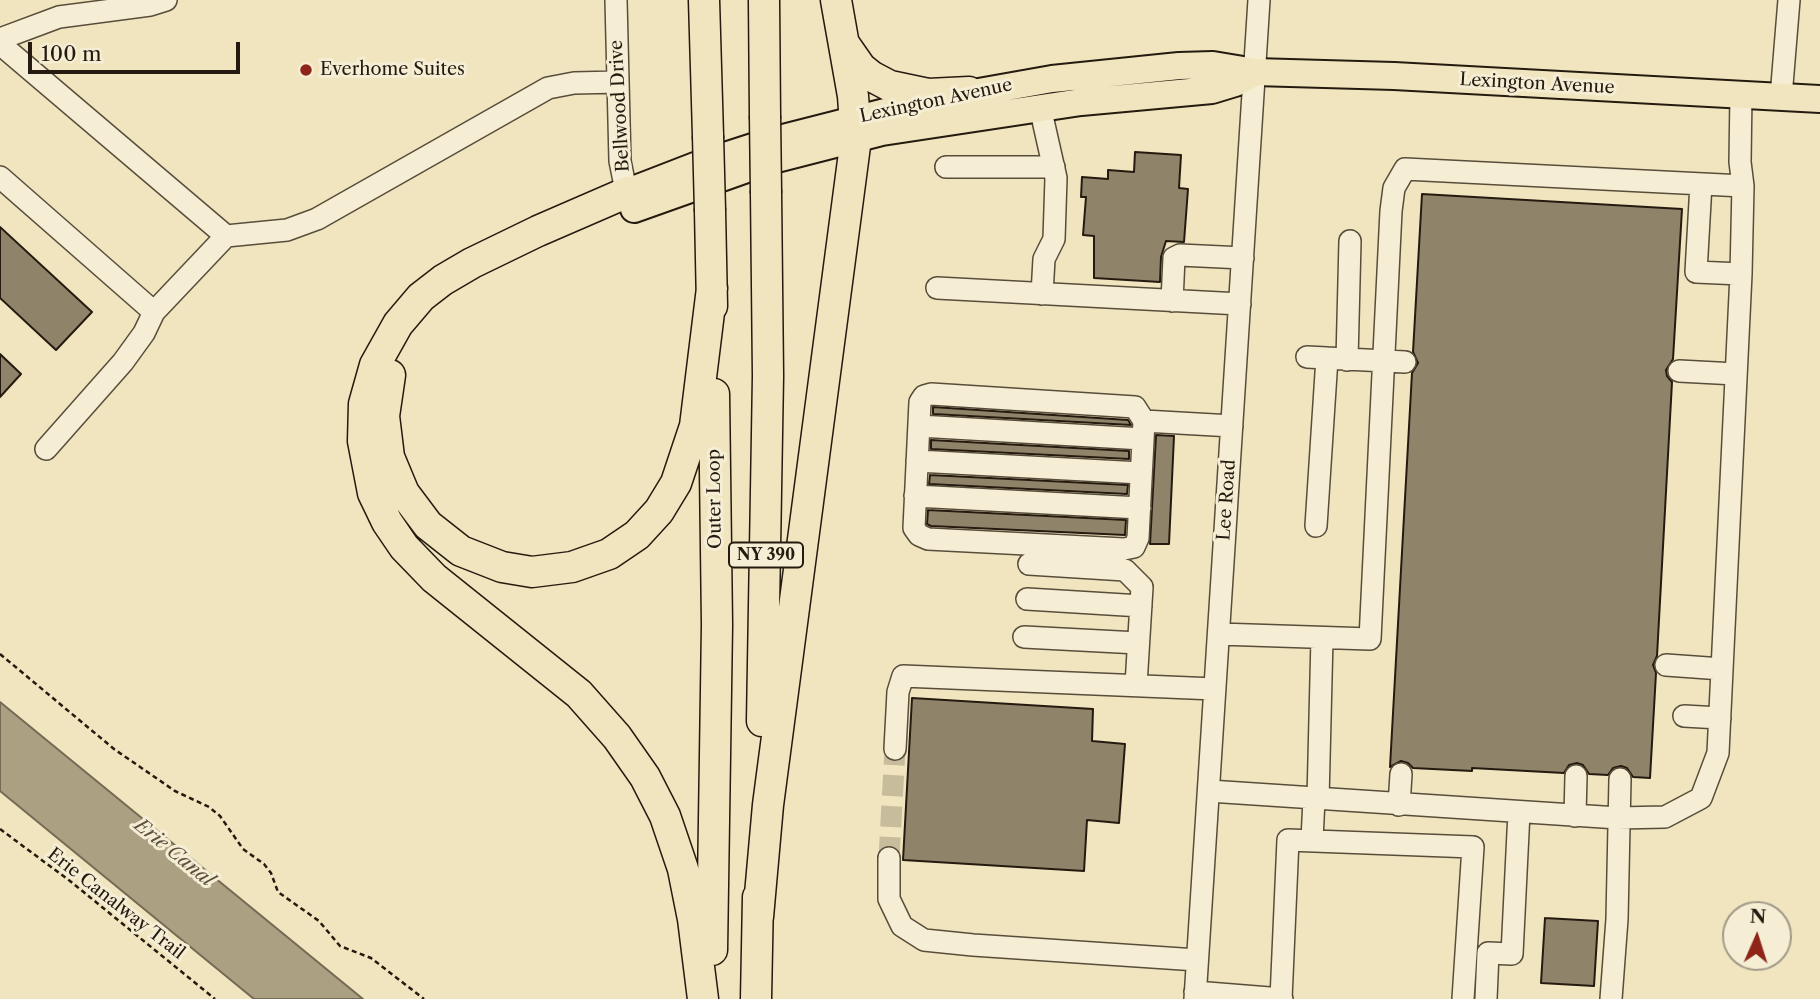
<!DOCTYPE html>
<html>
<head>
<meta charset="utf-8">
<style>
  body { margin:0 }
  #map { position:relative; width:1820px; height:999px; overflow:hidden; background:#f0e5be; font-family:"Libre Caslon Text",serif }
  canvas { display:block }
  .north { position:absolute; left:1722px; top:901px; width:70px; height:70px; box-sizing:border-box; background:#f5eed5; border:2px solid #a29986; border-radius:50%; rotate:3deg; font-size:19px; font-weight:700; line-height:28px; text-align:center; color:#251a0f }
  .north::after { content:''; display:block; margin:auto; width:24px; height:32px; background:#8f2418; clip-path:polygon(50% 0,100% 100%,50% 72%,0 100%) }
  .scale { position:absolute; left:28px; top:42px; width:212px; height:32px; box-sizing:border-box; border:4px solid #251a0f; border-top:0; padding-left:9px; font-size:21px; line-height:24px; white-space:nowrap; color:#251a0f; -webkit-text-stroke:5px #f5eed5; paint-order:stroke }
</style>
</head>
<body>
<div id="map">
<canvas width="1820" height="999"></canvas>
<div class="north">N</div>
<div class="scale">100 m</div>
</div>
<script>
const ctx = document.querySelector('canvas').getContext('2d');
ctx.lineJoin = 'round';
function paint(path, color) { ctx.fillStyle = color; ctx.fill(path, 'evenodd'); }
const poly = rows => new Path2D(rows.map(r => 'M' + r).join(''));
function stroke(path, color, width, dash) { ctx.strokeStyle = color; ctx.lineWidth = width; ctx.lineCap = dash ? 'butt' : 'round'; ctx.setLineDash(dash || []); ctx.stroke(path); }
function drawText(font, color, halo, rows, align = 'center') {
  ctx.font = font + ' "Libre Caslon Text",serif'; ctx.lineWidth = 6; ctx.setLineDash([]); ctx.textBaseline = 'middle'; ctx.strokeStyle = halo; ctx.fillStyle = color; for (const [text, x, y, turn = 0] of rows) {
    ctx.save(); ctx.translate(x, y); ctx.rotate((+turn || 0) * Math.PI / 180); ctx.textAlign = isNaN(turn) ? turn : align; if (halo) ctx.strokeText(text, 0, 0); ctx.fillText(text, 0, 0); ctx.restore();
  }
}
const water = poly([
  [0,702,363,999,254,999,0,791,0,702]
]);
paint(water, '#aba082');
stroke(water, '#756a54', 2);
const building = poly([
  [1135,152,1181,155,1179,188,1188,189,1184,242,1166,241,1161,257,1160,282,1094,278,1094,236,1083,235,1086,197,1081,197,1082,177,1108,179,1108,170,1134,172,1135,152],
  [1422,194,1682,209,1673,359,1666,370,1667,376,1672,382,1657,656,1653,665,1656,673,1650,778,1633,777,1627,768,1621,766,1613,768,1608,775,1589,774,1583,765,1577,763,1569,765,1564,773,1472,768,1472,771,1413,768,1408,763,1401,761,1390,767,1412,373,1418,363,1413,352,1422,194],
  [0,227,92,312,56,350,0,298,0,227],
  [0,354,21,374,0,397,0,354],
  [933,407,1128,420,1131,425,933,414,933,407],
  [1156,435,1174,436,1169,544,1150,544,1156,435],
  [931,440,1129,451,1129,459,931,449,931,440],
  [930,475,1128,485,1127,494,929,484,930,475],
  [928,510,1126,520,1125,535,931,526,927,524,928,510],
  [912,698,1093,709,1092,741,1125,744,1119,823,1087,820,1084,871,903,860,912,698],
  [1545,918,1598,921,1594,986,1541,983,1545,918]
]);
paint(building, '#8f846a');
stroke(building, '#251a0f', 2);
stroke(poly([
  [889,858,895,749]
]), '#c7bc9b', 21, [21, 10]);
const minor = poly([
  [616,0,620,161,624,181,632,204],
  [0,39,59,17,150,5,166,0],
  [0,44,226,236],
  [1741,94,1740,162,1743,186],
  [1781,97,1789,0],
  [1040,107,1056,178,1054,239,1044,259,1042,294],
  [946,167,1054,167],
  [0,177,154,312],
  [1701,184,1696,272,1741,274],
  [937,288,1240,304],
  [1172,301,1174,258,1180,255,1243,258],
  [1307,357,1405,362],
  [1347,360,1350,241],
  [1679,371,1736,374],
  [1144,421,1135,407,931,394,924,396,920,402,914,528,919,535,928,539,1124,549,1134,547,1138,538,1144,421,1232,426],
  [919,426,1143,439],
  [46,449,123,362,144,333,154,312,226,236,287,230,317,219,548,88,574,83,618,82],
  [917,461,1141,473],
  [915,496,1140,508],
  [1316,526,1327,358],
  [1029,564,1125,570,1142,587,1136,685],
  [1027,599,1141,606],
  [1024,637,1138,643],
  [1666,665,1722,669],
  [1684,716,1720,718],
  [895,749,898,692,903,676,1215,689],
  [1209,791,1618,818,1665,817,1701,798,1718,753,1741,274,1743,186,1405,169,1394,188,1391,211,1370,639,1219,634],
  [1318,799,1322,638],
  [1399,805,1401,774],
  [1575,816,1576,776],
  [1312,840,1314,799],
  [889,858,889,899,902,926,924,940,973,945,1197,960],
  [1195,992,1282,999],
  [1195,999,1259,0],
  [1281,999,1288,840,1473,847,1463,999],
  [1486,999,1488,953,1512,954,1519,812],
  [1611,999,1617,919,1620,779]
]);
const major = poly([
  [628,192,703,163,771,141,928,101,1052,79,1179,66,1213,65,1255,72,1394,76,1820,99],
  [634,209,769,161,882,132,1081,102,1212,90,1235,83,1255,72]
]);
const highway = poly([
  [704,0,708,136],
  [764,0,765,116],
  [845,45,861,68,871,76,890,86,928,94,969,92],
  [628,192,538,231,472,263,443,280,421,297,398,324,375,365,364,404,363,441,373,493,387,522,404,547,434,578,579,694,617,737,645,777,665,816,683,869,693,919,703,999],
  [710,211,712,306],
  [390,375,384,416,389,457,404,493,428,525,461,551,502,567,532,572,572,567,609,554,637,535,659,511,676,483,695,426,712,288],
  [762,721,768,376,766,193],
  [758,917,768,805,856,138,853,96,836,0],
  [712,950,717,625,714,394],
  [756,999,758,897]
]);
stroke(minor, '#584d3b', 24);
stroke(major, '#251a0f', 30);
stroke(highway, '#251a0f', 33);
stroke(poly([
  [0,654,114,749,175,791,209,807,220,816,243,849,264,864,271,873,278,892,319,921,340,946,371,958,424,999],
  [0,829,70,881,215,999]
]), '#251a0f', 2.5, [5, 3.5]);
stroke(minor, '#f5eed5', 21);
stroke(major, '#f0e5be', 26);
stroke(highway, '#f0e5be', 30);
const highwayBridge = poly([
  [765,116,766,193],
  [708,136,710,211]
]);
stroke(highwayBridge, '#251a0f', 33, []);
stroke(highwayBridge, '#f0e5be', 30);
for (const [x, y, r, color] of [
  [306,70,7,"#8f2418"]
]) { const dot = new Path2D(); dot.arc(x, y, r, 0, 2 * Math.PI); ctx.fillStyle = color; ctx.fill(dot); stroke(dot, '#f5eed5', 2.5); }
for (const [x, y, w] of [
  [766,555,74]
]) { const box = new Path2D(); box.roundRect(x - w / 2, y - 12.5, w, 25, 5); ctx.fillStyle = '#f5eed5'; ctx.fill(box); stroke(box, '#251a0f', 2); }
drawText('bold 16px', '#251a0f', null, [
  ["NY 390",766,555]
]);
drawText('18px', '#251a0f', '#f5eed5', [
  ["Everhome Suites",320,70]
], 'left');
drawText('18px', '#251a0f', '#f5eed5', [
  ["Lexington Avenue",1537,84,3],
  ["Lexington Avenue",936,101,-12],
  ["Bellwood Drive",620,106,-93],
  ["Outer Loop",715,499,-91],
  ["Lee Road",1227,500,-86],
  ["Erie Canalway Trail",116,904,38]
]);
drawText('italic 19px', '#5b503d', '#f5eed5', [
  ["Erie Canal",174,853,39]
]);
</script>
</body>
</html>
